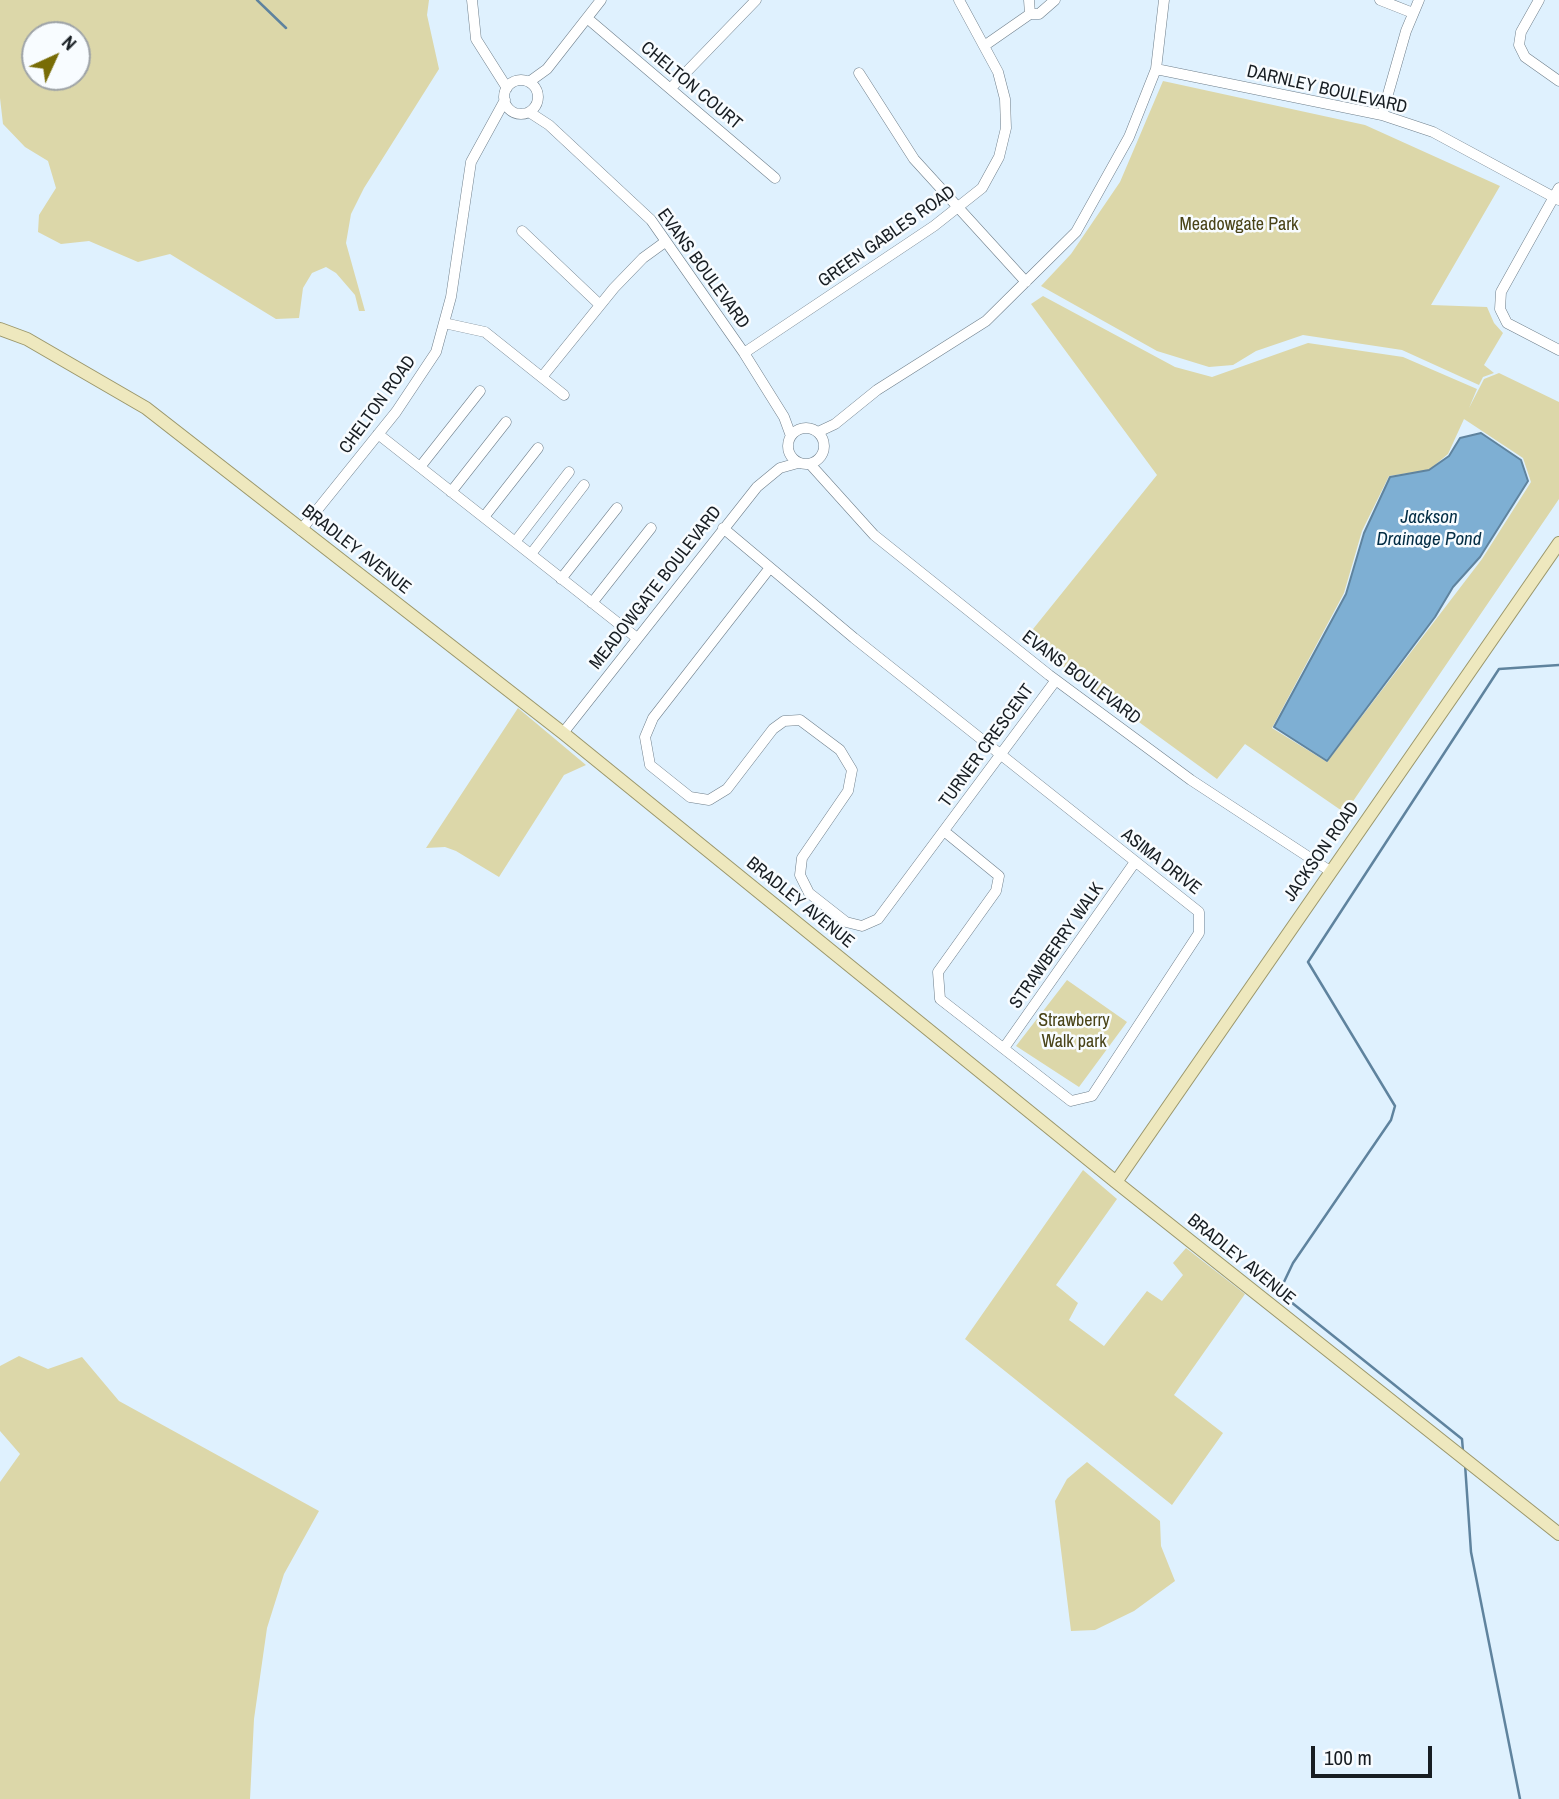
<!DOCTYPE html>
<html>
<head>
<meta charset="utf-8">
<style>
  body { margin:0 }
  #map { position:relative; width:1559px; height:1799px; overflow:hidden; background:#dff1fe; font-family:"Archivo Narrow",sans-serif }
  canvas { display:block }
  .north { position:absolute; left:21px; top:21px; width:70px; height:70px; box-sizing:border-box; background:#f8fcff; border:2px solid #9ea3a7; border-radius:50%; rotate:45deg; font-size:19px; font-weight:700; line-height:28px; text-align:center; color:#171d22 }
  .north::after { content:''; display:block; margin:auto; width:24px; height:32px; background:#786c06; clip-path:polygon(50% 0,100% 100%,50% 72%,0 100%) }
  .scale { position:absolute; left:1311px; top:1746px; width:121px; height:32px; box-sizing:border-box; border:4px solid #171d22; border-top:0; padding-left:9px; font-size:21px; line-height:24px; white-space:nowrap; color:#171d22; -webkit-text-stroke:5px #f8fcff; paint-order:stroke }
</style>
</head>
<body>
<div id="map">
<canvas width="1559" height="1799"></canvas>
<div class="north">N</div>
<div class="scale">100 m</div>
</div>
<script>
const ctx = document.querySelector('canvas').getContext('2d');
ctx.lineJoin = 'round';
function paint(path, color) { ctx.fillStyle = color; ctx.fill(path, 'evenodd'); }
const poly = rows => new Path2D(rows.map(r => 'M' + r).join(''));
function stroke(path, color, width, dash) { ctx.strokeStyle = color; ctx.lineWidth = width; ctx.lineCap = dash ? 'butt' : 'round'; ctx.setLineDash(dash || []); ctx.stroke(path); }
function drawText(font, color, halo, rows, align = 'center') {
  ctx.font = font + ' "Archivo Narrow",sans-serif'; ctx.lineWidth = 5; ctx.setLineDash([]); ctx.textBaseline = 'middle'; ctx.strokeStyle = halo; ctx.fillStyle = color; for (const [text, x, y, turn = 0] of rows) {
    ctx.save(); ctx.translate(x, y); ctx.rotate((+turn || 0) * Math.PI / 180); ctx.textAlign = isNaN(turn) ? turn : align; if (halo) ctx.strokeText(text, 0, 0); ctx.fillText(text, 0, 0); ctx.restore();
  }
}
paint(poly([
  [0,0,429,0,427,15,439,69,364,188,351,214,346,243,365,311,359,311,355,295,336,273,326,267,312,273,303,288,299,318,276,319,170,254,138,262,89,241,61,244,38,232,39,215,56,188,48,161,25,147,3,124,0,98],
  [35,35,77,35,77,77,35,77],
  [1163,81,1365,125,1500,186,1431,305,1487,307,1494,323,1503,333,1484,365,1494,373,1483,377,1479,385,1402,350,1303,335,1256,351,1233,365,1209,367,1157,351,1041,286,1071,254,1120,182],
  [1043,296,1175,367,1212,377,1308,343,1403,357,1477,389,1469,408,1484,379,1499,373,1559,402,1559,499,1345,813,1245,744,1217,779,1025,639,1157,475,1031,304],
  [1464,419,1523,458,1531,482,1482,559,1327,762,1272,728,1344,593,1362,531,1389,476,1429,470,1448,454],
  [518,708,586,765,564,775,499,877,456,851,445,847,426,848],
  [1067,980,1127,1022,1079,1087,1016,1046],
  [1083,1170,1117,1199,1056,1285,1078,1303,1069,1320,1104,1346,1147,1291,1162,1301,1183,1275,1173,1263,1186,1248,1245,1294,1174,1395,1223,1433,1172,1505,965,1339],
  [19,1356,48,1369,82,1357,119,1401,319,1511,284,1574,267,1628,254,1719,250,1799,0,1799,0,1482,20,1454,0,1431,0,1366],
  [1087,1462,1160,1521,1161,1546,1175,1581,1134,1611,1095,1630,1071,1631,1055,1501,1067,1479]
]), '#dcd7a9');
const water = poly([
  [1481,433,1521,460,1528,481,1480,557,1453,587,1435,617,1327,761,1274,727,1346,594,1364,533,1390,477,1429,470,1449,456,1460,438,1481,433]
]);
paint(water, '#7eafd3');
stroke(water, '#5f839e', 2);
stroke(poly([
  [257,0,286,28],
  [1463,1451,1462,1439,1286,1298,1283,1284,1293,1263,1391,1120,1395,1106,1308,962,1499,669,1559,665],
  [1465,1464,1471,1552,1520,1799]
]), '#5f839e', 2.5);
const minor = poly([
  [472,0,476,39,507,88],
  [1029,0,1030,14],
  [1380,0,1413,13],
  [1539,0,1521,32,1519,45,1525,57,1559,81],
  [587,18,775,178],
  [984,46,1030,14,1039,14,1055,0],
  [1156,69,1382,115,1433,132,1559,200],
  [859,73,914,159,1026,282],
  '504 97a17 17 0 1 1 34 0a17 17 0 1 1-34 0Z',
  [529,82,547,69,601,0],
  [671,88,756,0],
  [529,112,549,125,651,220,744,353,784,417,791,436],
  [1382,115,1406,31,1419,0],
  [1559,188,1501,292,1500,309,1507,323,1559,350],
  [522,231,599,304],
  [444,323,485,332,564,395],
  [744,353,934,226,982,188,999,157,1006,128,1005,99,998,72,959,0],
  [542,377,614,288,643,258,665,242],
  '788 446a18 18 0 1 1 36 0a18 18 0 1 1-36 0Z',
  [818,432,835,424,877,390,986,321,1076,232,1129,137,1156,69,1164,0],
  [378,434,637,638],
  [810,464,874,535,1049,675,1191,780,1330,871],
  [420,467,480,391],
  [451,492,506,422],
  [484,517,538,448],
  [723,528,854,638,1199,912,1199,933,1092,1096,1071,1101,940,999,938,972,996,891,999,876,944,831],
  [301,530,396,412,436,352,451,297,471,162,505,100],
  [515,542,569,472],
  [531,554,584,485],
  [769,569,653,718,645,737,650,765,690,797,709,800,727,789,773,729,784,721,800,720,840,750,852,770,848,791,802,858,800,875,809,893,846,922,862,926,878,919,1056,680],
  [561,579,617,508],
  [592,603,651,528],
  [563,733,757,487,780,468,798,463],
  [1004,1048,1135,862]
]);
const major = poly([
  [0,329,27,339,146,408,563,733,1116,1182,1559,1534],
  [1116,1182,1559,543]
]);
stroke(minor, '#6f7f8b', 11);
stroke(major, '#9b976b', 14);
stroke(minor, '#fff', 10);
stroke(major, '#eee8be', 12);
drawText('18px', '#171d22', '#f8fcff', [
  ["CHELTON COURT",691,86,40],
  ["DARNLEY BOULEVARD",1327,90,13],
  ["GREEN GABLES ROAD",887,237,-35],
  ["EVANS BOULEVARD",703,269,54],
  ["CHELTON ROAD",378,405,-54],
  ["BRADLEY AVENUE",356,550,38],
  ["MEADOWGATE BOULEVARD",656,588,-52],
  ["EVANS BOULEVARD",1081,678,37],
  ["TURNER CRESCENT",987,746,-54],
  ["JACKSON ROAD",1322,852,-55],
  ["ASIMA DRIVE",1161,862,38],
  ["BRADLEY AVENUE",800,903,39],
  ["STRAWBERRY WALK",1057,946,-55],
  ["BRADLEY AVENUE",1241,1260,39]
]);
drawText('18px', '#494317', '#f8fcff', [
  ["Meadowgate Park",1239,225],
  ["Strawberry",1074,1021],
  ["Walk park",1074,1042]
]);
drawText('italic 19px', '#032d45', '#f8fcff', [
  ["Jackson",1429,518],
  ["Drainage Pond",1429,540]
]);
</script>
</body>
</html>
